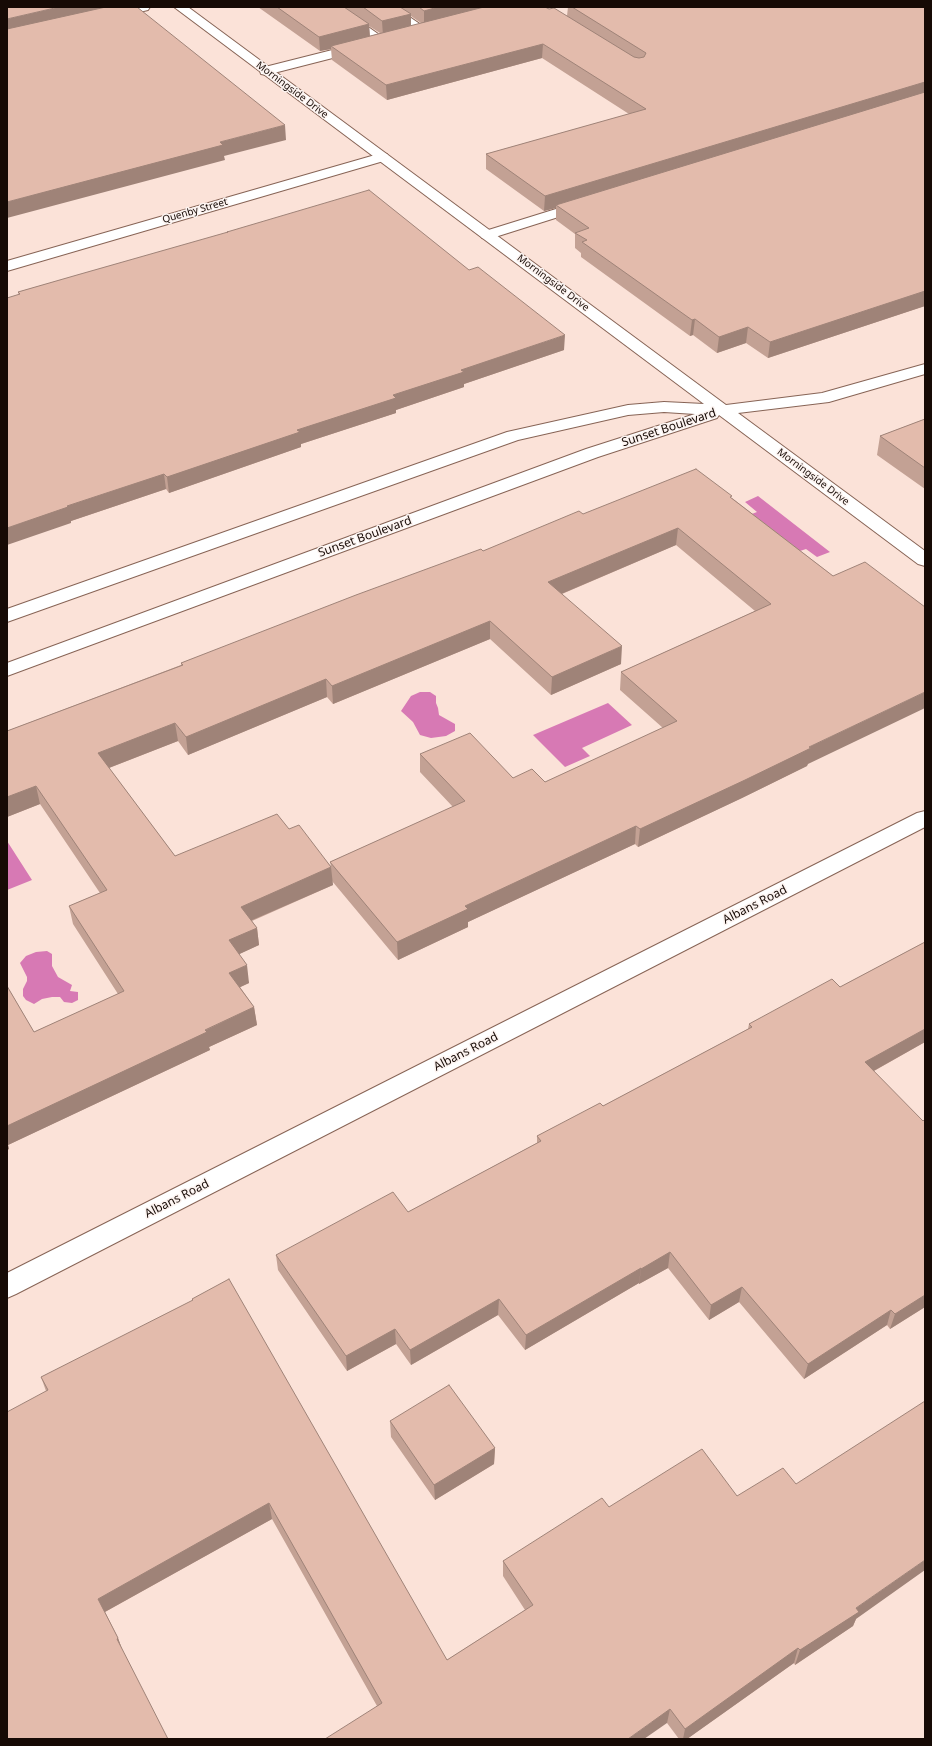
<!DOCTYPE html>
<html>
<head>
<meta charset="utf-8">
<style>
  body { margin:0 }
  #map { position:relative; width:932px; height:1746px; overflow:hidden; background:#fbe2d8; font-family:"Noto Sans",sans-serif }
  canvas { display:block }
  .frame { position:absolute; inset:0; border:8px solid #160a05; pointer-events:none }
</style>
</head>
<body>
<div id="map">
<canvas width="932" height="1746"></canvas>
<div class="frame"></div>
</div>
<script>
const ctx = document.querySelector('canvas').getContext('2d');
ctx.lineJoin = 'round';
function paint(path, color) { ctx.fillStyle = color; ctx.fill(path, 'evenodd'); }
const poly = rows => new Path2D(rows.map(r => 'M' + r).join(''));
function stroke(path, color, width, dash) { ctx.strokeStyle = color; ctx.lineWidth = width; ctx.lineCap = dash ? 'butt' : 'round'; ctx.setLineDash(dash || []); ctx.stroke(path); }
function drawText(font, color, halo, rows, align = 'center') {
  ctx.font = font + ' "Noto Sans",sans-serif'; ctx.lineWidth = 3; ctx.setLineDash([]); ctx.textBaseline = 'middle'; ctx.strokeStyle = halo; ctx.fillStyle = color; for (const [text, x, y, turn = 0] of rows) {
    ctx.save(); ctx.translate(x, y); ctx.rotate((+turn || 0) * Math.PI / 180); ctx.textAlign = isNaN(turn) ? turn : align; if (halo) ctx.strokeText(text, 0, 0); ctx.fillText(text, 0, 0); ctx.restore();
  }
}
paint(poly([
  [758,496,830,552,817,557,806,549,791,554,744,517,757,512,745,502],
  [420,692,430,692,436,696,436,703,438,708,439,715,455,724,455,731,446,736,431,738,420,735,413,722,401,711,411,696],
  [608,703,632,725,582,748,590,756,565,767,533,735],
  [7,841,32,880,7,890],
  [47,951,52,954,52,966,58,977,72,985,70,991,78,992,78,1000,72,1003,64,1002,60,997,52,997,42,999,34,1004,26,1000,23,996,23,989,27,981,27,977,20,963,26,956,36,952]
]), '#d779b4');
const lane = poly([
  [327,7,340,7,388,41,386,43,378,43,327,7],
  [382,7,395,7,430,31,428,33,420,33,382,7]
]);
const street = poly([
  [128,7,150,7,148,10,109,19,105,18,103,15,105,12,128,7],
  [360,43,364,44,366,47,364,50,266,75,261,74,260,71,261,68,360,43],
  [382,153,387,154,389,157,387,160,7,271,7,261,382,153],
  [585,200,590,201,592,204,590,207,492,238,487,239,482,238,480,235,482,232,585,200],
  [925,811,925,827,16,1294,7,1298,7,1273,917,813,925,811]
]);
const secondary = poly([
  [174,7,188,7,726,405,822,393,925,364,925,374,829,402,738,413,925,551,925,566,918,564,719,415,717,418,598,457,7,676,7,663,586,449,695,414,664,412,628,415,518,440,7,622,7,609,507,432,628,405,664,402,704,404,174,7]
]);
stroke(lane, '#876456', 2);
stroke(street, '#876456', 2);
stroke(secondary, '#876456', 2);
paint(lane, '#fff');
paint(street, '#fff');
paint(secondary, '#fff');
paint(poly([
  [258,7,545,7,549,9,567,16,568,7,925,7,925,306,768,358,746,343,717,353,693,335,690,336,581,257,581,253,575,248,575,234,556,220,556,208,544,211,486,169,486,154,629,114,542,58,387,100,332,60,331,49,320,51],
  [411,16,421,23,411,26],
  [369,26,380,33,370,36],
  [227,232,564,350,464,384,464,387,396,410,396,413,301,444,301,447,169,493,166,489,71,521,71,523,18,292,227,233],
  [925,419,925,489,877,455,880,436],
  [732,498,833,576,807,766,742,798,638,847,635,844,468,922,468,927,398,960,332,881,333,885,252,921,257,928,259,945,239,954,249,983,240,987,254,1007,257,1025,209,1047,210,1050,8,1145,9,1149,7,1150,7,986,34,1032,118,994,73,924,69,906,100,893,40,804,7,817,7,731,181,665,181,663,483,551,583,514],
  [676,545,755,611,621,672,620,690,663,728,545,782,513,778,420,754,420,772,453,807,330,862,331,866,289,829,175,856,109,768,178,741,188,755,327,697,333,704,490,639,551,695,621,664,562,594],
  [925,942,925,1042,874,1071,925,1307,890,1329,887,1325,804,1379,739,1302,709,1320,668,1268,639,1284,639,1283,525,1350,498,1315,411,1365,396,1344,347,1371,278,1270,276,1255,408,1212,537,1143,537,1136,603,1106,748,1029,749,1024,840,987],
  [192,1299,447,1660,525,1610,503,1576,503,1561,609,1507,737,1496,856,1619,853,1626,795,1665,794,1663,687,1739,679,1739,667,1723,377,1706,272,1519,105,1612,118,1638,123,1652,7,1739,46,1391,41,1377,193,1301],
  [390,1421,495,1448,494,1464,435,1500,391,1437]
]), '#c3a194');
paint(poly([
  [59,7,121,7,7,33,7,19],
  [438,7,496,7,424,25,424,11],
  [411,14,411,29,383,36,382,21],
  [369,24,370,39,331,46,331,49,320,51,319,37],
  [543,44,542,58,387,100,386,85],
  [925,82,925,95,556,205,556,208,544,211,545,196],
  [285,125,286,140,224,156,225,160,7,218,7,202,220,142],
  [925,291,925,306,768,358,770,342],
  [695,319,693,335,690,336,692,320],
  [748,327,746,343,717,353,719,337],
  [565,335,564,350,464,384,464,387,396,410,396,413,301,444,301,447,169,493,167,477,393,395,461,370],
  [164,474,166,489,71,521,71,523,7,545,7,528,67,506],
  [678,528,676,545,547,600,548,582],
  [490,621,490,639,333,704,332,686],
  [622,646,621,664,551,695,552,677],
  [326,679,327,697,188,755,186,737],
  [925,692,925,708,808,764,807,766,742,798,638,847,640,829,809,747],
  [175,723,178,741,101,771,98,753],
  [36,786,40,804,7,817,7,797],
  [636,826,635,844,468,922,468,927,398,960,397,942,465,906],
  [331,867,333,885,243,924,241,907],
  [257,928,259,945,231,958,229,940],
  [247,965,249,983,232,991,229,973],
  [254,1007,257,1025,209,1047,210,1050,8,1145,9,1149,7,1150,7,1126],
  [925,1029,925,1042,861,1078,865,1062],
  [670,1252,668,1268,639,1284,641,1269],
  [641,1268,639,1283,525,1350,526,1335],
  [742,1287,739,1302,709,1320,711,1305],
  [925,1295,925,1307,890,1329,895,1314],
  [499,1299,498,1315,411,1365,410,1350],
  [891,1310,887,1325,804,1379,808,1364],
  [395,1329,396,1344,347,1371,346,1356],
  [495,1448,494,1464,435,1500,434,1485],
  [269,1503,272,1519,103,1613,98,1599],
  [925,1560,925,1570,856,1619,853,1626,795,1665,800,1650,856,1608],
  [118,1638,123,1652,117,1639],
  [798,1648,794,1663,687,1739,683,1739,685,1729],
  [670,1709,667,1723,644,1739,628,1739]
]), '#9f8378');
const building = poly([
  [7,7,59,7,7,19,7,7],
  [106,7,137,7,285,125,220,142,223,145,7,202,7,29,106,7],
  [277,7,344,7,369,24,319,37,277,7],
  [363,7,400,7,411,14,382,21,363,7],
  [419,7,438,7,424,11,419,7],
  [484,7,545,7,549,9,554,8,634,57,639,58,644,57,646,53,572,7,925,7,925,82,545,196,486,154,646,109,543,44,386,85,331,46,484,7],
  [925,92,925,291,770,342,748,327,719,337,695,319,692,320,582,242,587,240,575,233,589,228,556,205,925,92],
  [369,190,469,270,478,267,565,335,461,370,464,372,393,395,396,398,297,430,300,432,167,477,164,474,67,506,68,507,7,528,7,298,20,294,18,292,77,275,228,232,227,232,369,190],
  [925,419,925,468,880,436,925,419],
  [696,469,732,496,730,497,833,576,865,562,925,607,925,692,809,747,811,748,745,780,640,829,636,826,465,906,468,909,397,942,330,862,465,801,420,754,470,733,513,778,532,769,545,782,677,721,621,672,771,604,678,528,548,582,622,646,552,677,490,621,332,686,326,679,186,737,175,723,98,753,175,856,277,814,289,829,299,825,331,867,241,907,257,928,229,940,247,965,229,973,254,1007,205,1030,207,1032,7,1126,7,986,34,1032,124,991,69,906,107,890,36,786,7,797,7,731,183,665,181,663,356,595,481,549,483,551,579,511,583,514,696,469],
  [925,942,925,1029,865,1062,923,1121,925,1119,925,1295,895,1314,891,1310,808,1364,742,1287,711,1305,670,1252,641,1269,641,1268,526,1335,499,1299,410,1350,395,1329,346,1356,276,1255,393,1192,408,1212,541,1141,537,1136,600,1103,603,1106,752,1027,749,1024,832,979,840,987,925,942],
  [229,1279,447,1660,533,1605,503,1561,602,1498,609,1507,702,1449,737,1496,783,1468,796,1484,925,1401,925,1560,856,1608,859,1612,800,1650,798,1648,685,1729,670,1709,628,1739,325,1739,382,1703,269,1503,98,1599,118,1638,117,1639,168,1739,7,1739,7,1412,48,1390,41,1377,193,1300,192,1299,229,1279],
  [449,1385,495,1448,434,1485,390,1421,449,1385]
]);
paint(building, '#e3bbac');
stroke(building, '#9f8378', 1);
drawText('10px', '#160a05', '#fcf3f0', [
  ["Morningside Drive",292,90,37],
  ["Quenby Street",195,211,-16],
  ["Morningside Drive",553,283,37],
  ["Morningside Drive",813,477,37]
]);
drawText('12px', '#160a05', '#fcf3f0', [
  ["Sunset Boulevard",669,428,-18],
  ["Sunset Boulevard",365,537,-20],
  ["Albans Road",755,905,-27],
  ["Albans Road",466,1052,-27],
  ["Albans Road",177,1199,-27]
]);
</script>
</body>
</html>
